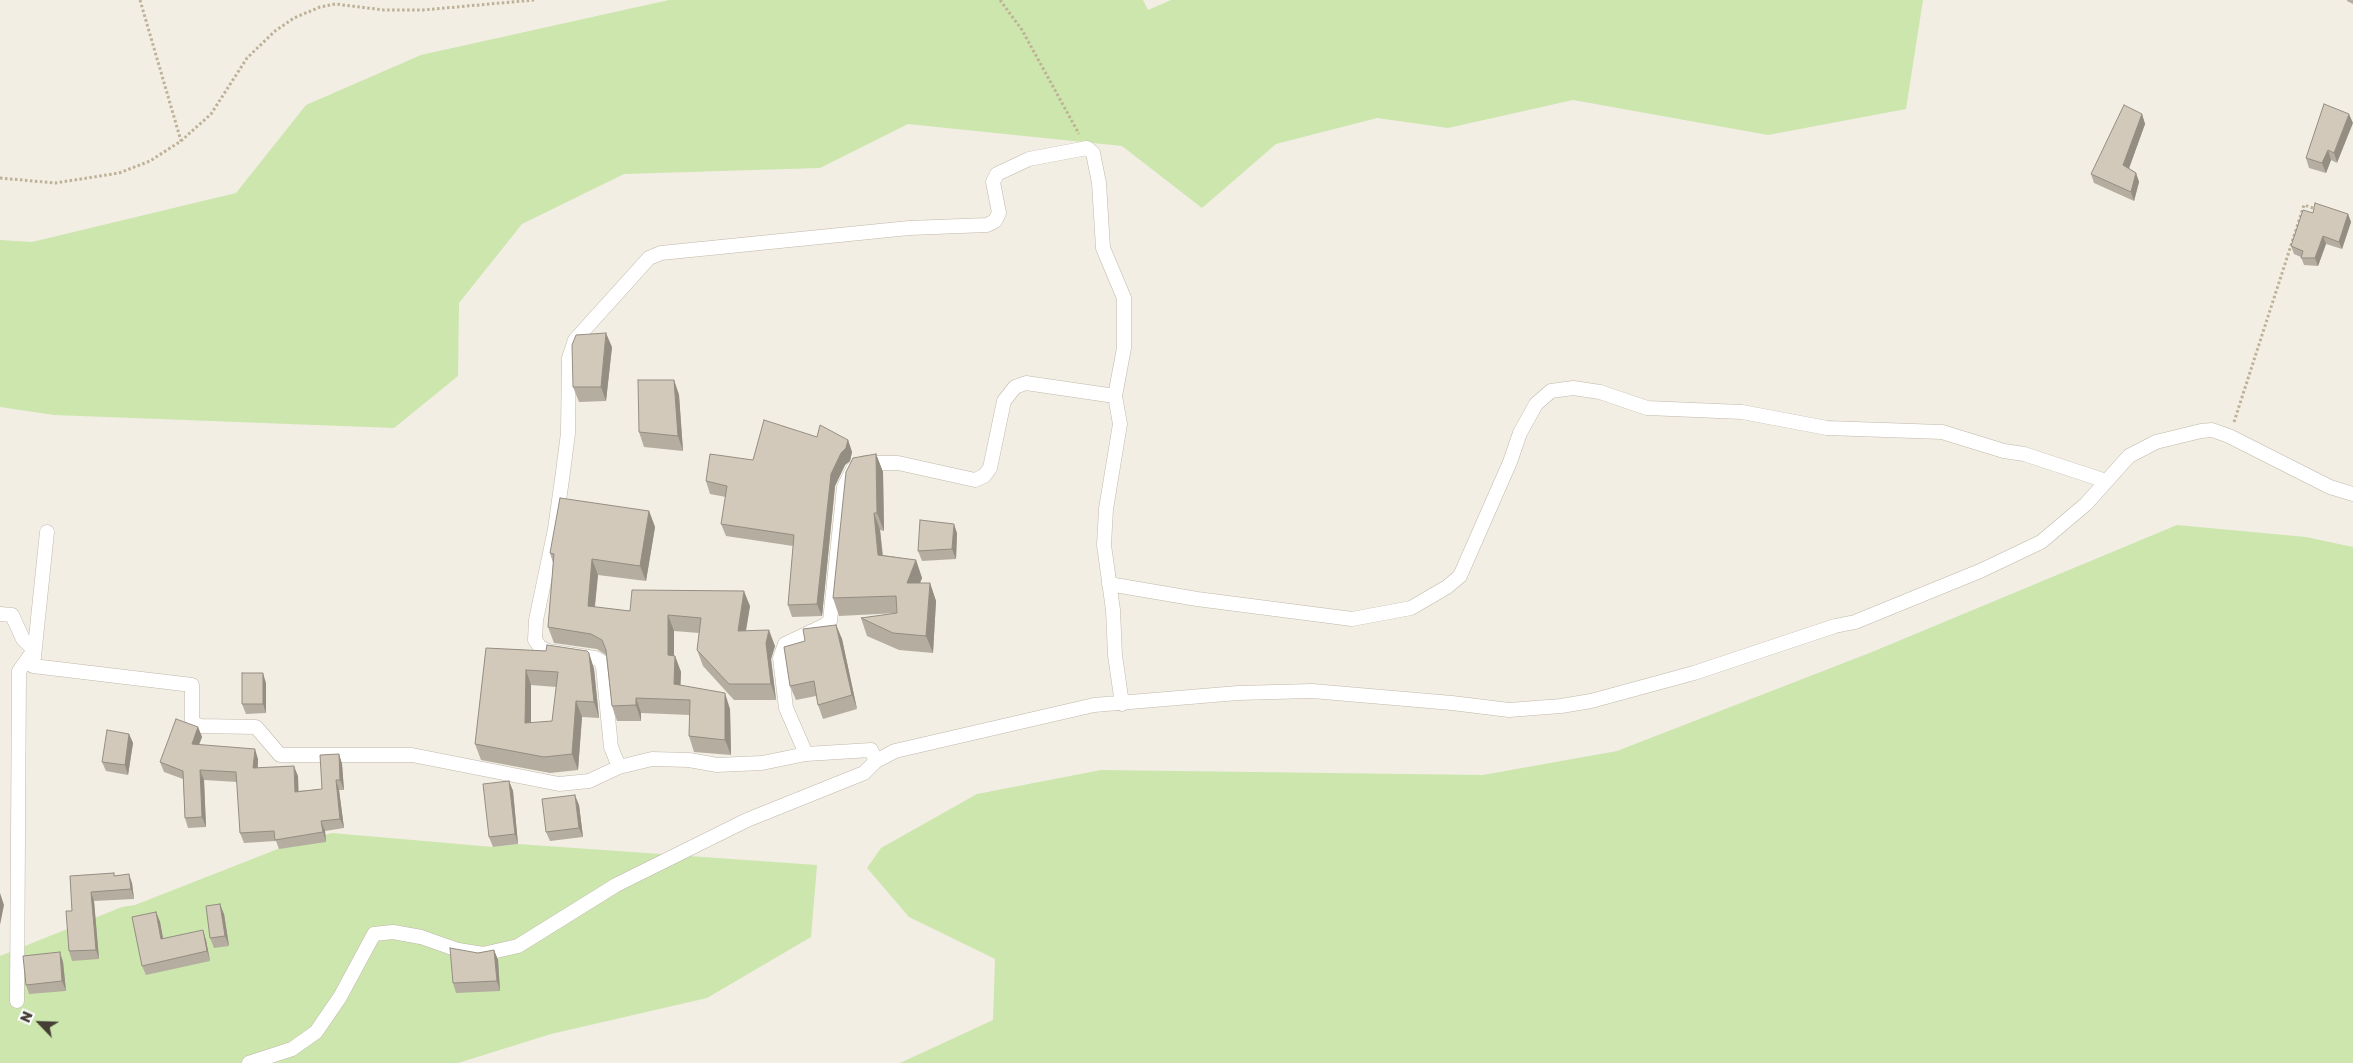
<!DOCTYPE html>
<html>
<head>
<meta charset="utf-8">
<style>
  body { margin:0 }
  #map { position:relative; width:2353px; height:1063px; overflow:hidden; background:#f2eee4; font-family:"Golos Text",sans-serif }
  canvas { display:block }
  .north { position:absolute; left:15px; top:998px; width:50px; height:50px; -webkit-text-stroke:4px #fff; paint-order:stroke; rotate:294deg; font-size:14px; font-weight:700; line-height:20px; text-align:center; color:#443e34 }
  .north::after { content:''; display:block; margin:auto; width:18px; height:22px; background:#443e34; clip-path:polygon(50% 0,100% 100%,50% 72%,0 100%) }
</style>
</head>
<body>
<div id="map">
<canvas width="2353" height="1063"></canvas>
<div class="north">N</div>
</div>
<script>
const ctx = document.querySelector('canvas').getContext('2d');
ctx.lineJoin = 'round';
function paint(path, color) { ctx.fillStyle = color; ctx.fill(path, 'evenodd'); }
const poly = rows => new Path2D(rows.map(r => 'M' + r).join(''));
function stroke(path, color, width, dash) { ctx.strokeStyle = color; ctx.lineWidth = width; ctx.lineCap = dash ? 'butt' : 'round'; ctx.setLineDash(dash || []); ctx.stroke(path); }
paint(poly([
  [669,0,1143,0,1148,10,1171,0,1923,0,1906,109,1768,135,1573,100,1448,128,1377,118,1276,144,1202,208,1122,146,908,124,820,168,624,174,522,224,459,303,458,376,394,428,54,415,0,407,0,240,32,242,236,193,306,105,421,55],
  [2177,525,2306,537,2353,547,2353,1063,900,1063,993,1020,995,959,909,917,867,868,881,848,977,794,1101,770,1483,775,1617,751,1872,652],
  [332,833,493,847,518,844,817,865,811,937,707,998,551,1034,458,1063,0,1063,0,956,122,907,135,905,288,845]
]), '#cce6ad');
const street = poly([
  [47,532,33,666,192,685,192,722,200,726,256,727,280,755,412,755,559,784,589,781,619,767,652,759,689,760,717,765,762,763,806,754,871,750,876,761],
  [1109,584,1197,599,1352,619,1411,608,1447,587,1460,576,1510,462,1520,433,1536,404,1551,391,1573,388,1600,392,1647,408,1742,412,1827,428,1942,432,2004,451,2024,454,2106,481],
  [0,614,12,615,23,639,34,650,19,671,17,1001],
  [806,754,786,708,780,658,785,644,825,625,830,621,844,487,853,469,864,463,898,463,975,480,984,476,990,468,1004,401,1015,387,1026,383,1115,396],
  [619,767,611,747,603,667,601,661,595,658,548,651,540,647,535,640,536,620,555,529,563,472,568,433,569,358,575,340,649,258,661,253,909,228,987,225,995,221,999,213,993,182,997,174,1029,159,1087,148,1093,153,1099,183,1103,248,1124,298,1124,348,1115,396,1120,424,1106,509,1104,545,1113,610,1115,655,1122,704],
  [249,1063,292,1049,316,1032,340,997,374,934,393,932,421,937,458,950,483,954,518,946,616,885,747,820,864,773,876,761,895,751,1094,705,1238,693,1312,691,1452,703,1509,710,1561,706,1591,701,1694,673,1835,626,1855,622,1980,571,2041,542,2086,504,2129,456,2156,442,2201,431,2212,430,2229,436,2330,487,2353,494]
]);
stroke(street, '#c0b8aa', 15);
stroke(poly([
  [140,0,181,141],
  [1000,0,1022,30,1079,134],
  [0,178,55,183,119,173,150,161,181,141,211,114,247,58,275,31,294,18,320,7,335,4,384,10,423,10,534,0],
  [2234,422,2304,205,2316,209]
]), '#beb198', 3, [2.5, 2.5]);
stroke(street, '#fff', 14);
paint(poly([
  [2347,0,2353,0,2353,4,2347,1],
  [2324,104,2337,163,2331,160,2326,173,2309,168,2306,158],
  [2142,114,2145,124,2129,168,2136,173,2139,182,2134,201,2094,183,2091,174],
  [2313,213,2348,214,2351,222,2342,249,2326,244,2318,266,2304,265,2301,257,2294,254,2291,246],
  [612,347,606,401,579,402,573,387],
  [674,380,679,395,683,451,644,447,639,432],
  [817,437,848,440,852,452,850,461,845,465,835,486,822,616,792,617,788,605,793,546,726,536,721,524,726,497,710,494,706,481,753,460],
  [876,454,883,472,884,531,880,530,883,555,916,560,922,578,920,583,930,583,936,601,933,653,899,650,867,636,861,618,897,613,839,616,833,598],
  [649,511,655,527,646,581,598,575,595,607,630,611,750,606,746,631,775,646,771,659,776,700,734,700,703,666,697,650,699,633,674,631,674,656,675,656,681,672,680,685,730,709,731,755,694,752,689,736,690,715,641,713,641,721,617,721,612,706,606,655,597,649,554,643,548,627,553,563,550,553],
  [957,533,956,559,922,561,918,551],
  [836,625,842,639,857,709,823,719,818,705,816,696,796,700,790,686,805,641],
  [486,648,589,653,594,669,599,718,582,717,578,770,550,773,481,760,475,744],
  [531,685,556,687,552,721,531,723],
  [266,683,266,713,246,714,242,704],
  [198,727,202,737,199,745,258,759,258,768,298,776,298,791,322,789,339,754,342,764,344,790,339,790,344,828,325,831,326,842,279,849,276,841,244,843,240,833,237,782,204,780,206,827,188,828,185,818,183,779,164,772,160,762],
  [129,734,133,743,128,775,106,771,102,762],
  [509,781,513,791,518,844,493,847,489,837],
  [579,805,583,837,550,841,546,832],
  [70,876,115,876,132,883,134,899,94,901,99,959,72,961,69,951,72,911],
  [156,912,160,922,163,939,206,940,210,961,146,975,142,966],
  [224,914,229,946,214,948,210,938],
  [494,950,498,960,500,991,456,993,453,983,478,953],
  [63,962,66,991,29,994,26,985]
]), '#b5ada0');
paint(poly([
  [2142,114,2145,124,2127,174,2123,165],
  [2349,114,2353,123,2337,163,2334,153],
  [2328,150,2331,160,2326,173,2322,163],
  [2136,173,2139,182,2134,201,2131,192],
  [2348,214,2351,222,2342,249,2339,242],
  [2323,236,2326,244,2318,266,2315,258],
  [606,333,612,347,606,401,601,387],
  [674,380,679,395,683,451,678,436],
  [848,440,852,452,850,461,845,465,835,486,822,616,817,604,831,474],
  [876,454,883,472,884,531,877,513],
  [649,511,655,527,646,581,640,566],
  [874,513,880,530,884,572,878,555],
  [954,524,957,533,956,559,952,549],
  [592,559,598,575,593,622,588,606],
  [916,560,922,578,913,601,907,583],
  [930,583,936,601,933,653,926,636],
  [744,591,750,606,743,647,738,631],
  [668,615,674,631,674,671,668,655],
  [836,625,842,639,857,709,852,695],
  [769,630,775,646,771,659,776,700,771,684,766,643],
  [589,653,594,669,599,718,594,702],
  [675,656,681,672,680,700,674,684],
  [526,670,531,685,531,739,525,723],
  [263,673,266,683,266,713,263,704],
  [725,693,730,709,731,755,725,740],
  [636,698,641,713,641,721,636,705],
  [576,701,582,717,578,770,572,754],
  [198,727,202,737,195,754,192,744],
  [129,734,133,743,128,775,125,765],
  [255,749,258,759,257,778,253,768],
  [339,754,342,764,344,790,340,780],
  [294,766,298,776,299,801,295,792],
  [200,770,204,780,206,827,202,817],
  [336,780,339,790,344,828,340,819],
  [509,781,513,791,518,844,515,834],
  [575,795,579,805,583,837,579,828],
  [321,821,325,831,326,842,323,832],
  [129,874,132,883,134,899,131,889],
  [91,892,94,901,99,959,96,950],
  [0,893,4,905,0,925],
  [220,904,224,914,229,946,225,936],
  [156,912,160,922,165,949,161,939],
  [203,930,206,940,210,961,207,951],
  [494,950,498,960,500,991,497,981],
  [60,952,63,962,66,991,62,981]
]), '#948d82');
const building = poly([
  [2324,104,2349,114,2334,153,2328,150,2322,163,2306,158,2324,104],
  [2124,105,2142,114,2123,165,2136,173,2131,192,2091,174,2124,105],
  [2315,203,2348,214,2339,242,2323,236,2315,258,2301,258,2303,251,2291,246,2303,210,2313,213,2315,203],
  [606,333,601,387,573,387,572,345,576,335,606,333],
  [638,380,674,380,678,436,639,432,638,380],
  [764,420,817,437,820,425,848,440,846,448,841,453,831,474,817,604,788,605,794,535,721,524,727,486,706,481,710,454,753,460,764,420],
  [876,454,877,513,874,513,878,555,916,560,907,583,930,583,926,636,893,633,861,618,897,613,896,596,833,598,846,472,853,458,876,454],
  [560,498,649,511,640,566,592,559,588,606,630,611,632,590,744,591,738,631,769,630,766,643,771,684,729,684,697,650,701,618,668,615,668,655,675,656,674,684,725,693,725,740,689,736,690,700,636,698,636,705,612,706,606,650,602,640,591,634,548,627,554,554,550,553,560,498],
  [920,520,954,524,952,549,918,551,920,520],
  [836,625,852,695,818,705,814,681,790,686,784,647,805,641,803,629,836,625],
  [547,645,587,651,589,653,594,702,576,701,572,754,544,757,475,744,486,648,546,651,547,645],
  [526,670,558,672,552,721,525,723,526,670],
  [242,673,263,673,263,704,242,704,242,673],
  [176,719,198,727,192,744,255,749,253,768,294,766,295,792,322,789,320,755,339,754,340,780,336,780,340,819,321,821,323,832,275,840,274,831,240,833,236,772,200,770,202,817,185,818,183,771,160,762,176,719],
  [107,730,129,734,125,765,102,762,107,730],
  [509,781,515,834,489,837,483,784,509,781],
  [575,795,579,828,546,832,542,799,575,795],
  [114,873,114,876,129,874,131,889,91,892,96,950,69,951,66,911,72,911,70,876,114,873],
  [220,904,225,936,210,938,206,906,220,904],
  [156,912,161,939,203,930,207,951,142,966,132,917,156,912],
  [450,948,478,953,494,950,497,981,453,983,450,948],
  [60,952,62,981,26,985,23,956,60,952]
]);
paint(building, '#d3c9ba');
stroke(building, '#948d82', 1);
</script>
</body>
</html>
